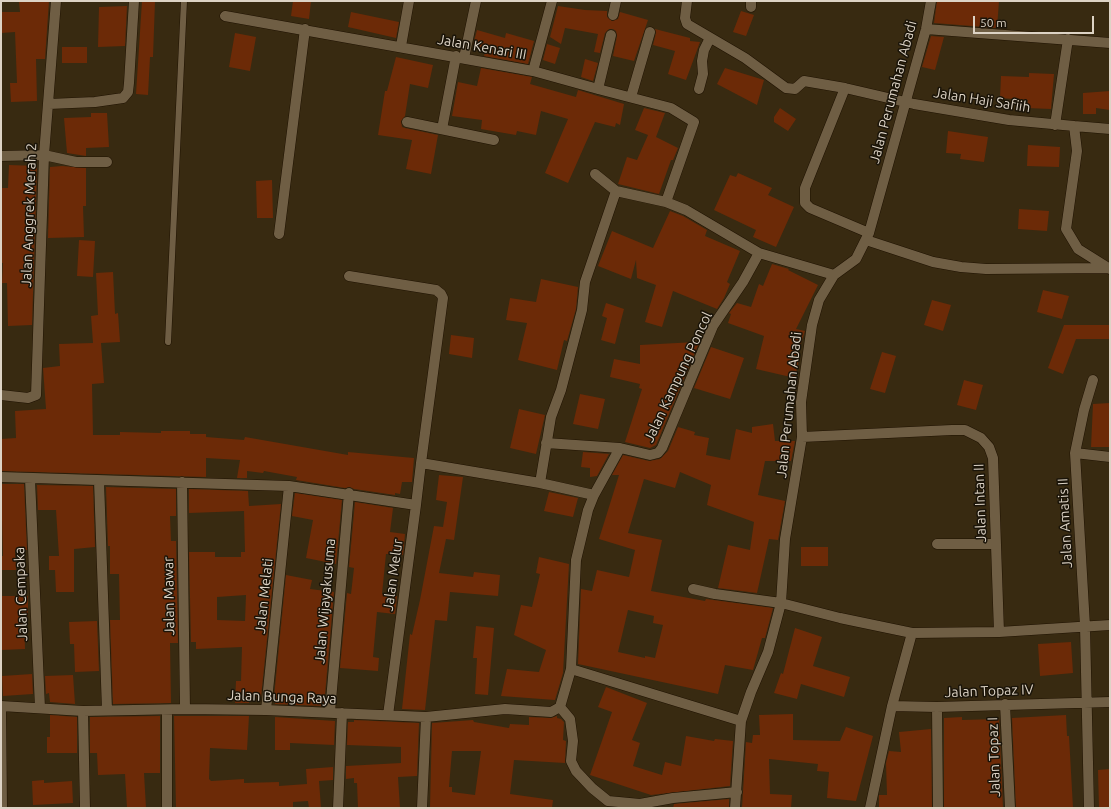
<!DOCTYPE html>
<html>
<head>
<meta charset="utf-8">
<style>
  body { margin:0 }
  #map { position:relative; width:1111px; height:809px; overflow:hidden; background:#382a11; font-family:Ubuntu,sans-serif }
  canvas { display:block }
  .frame { position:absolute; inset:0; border:2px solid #ddd3c5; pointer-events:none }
  .scale { position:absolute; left:973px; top:16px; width:121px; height:18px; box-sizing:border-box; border:2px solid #ddd3c5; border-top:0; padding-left:5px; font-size:12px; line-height:14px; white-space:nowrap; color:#ddd3c5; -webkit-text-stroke:3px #1a1409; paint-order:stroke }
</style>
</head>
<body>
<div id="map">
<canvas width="1111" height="809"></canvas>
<div class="frame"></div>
<div class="scale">50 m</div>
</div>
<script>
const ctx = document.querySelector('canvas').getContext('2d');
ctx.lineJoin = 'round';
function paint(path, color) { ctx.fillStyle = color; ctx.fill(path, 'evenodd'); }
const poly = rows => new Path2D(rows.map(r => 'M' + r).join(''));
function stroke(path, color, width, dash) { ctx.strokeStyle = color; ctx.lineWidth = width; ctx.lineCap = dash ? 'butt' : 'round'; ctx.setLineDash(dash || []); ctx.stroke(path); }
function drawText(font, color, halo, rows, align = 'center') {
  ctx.font = font + ' Ubuntu,sans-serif'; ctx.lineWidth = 3; ctx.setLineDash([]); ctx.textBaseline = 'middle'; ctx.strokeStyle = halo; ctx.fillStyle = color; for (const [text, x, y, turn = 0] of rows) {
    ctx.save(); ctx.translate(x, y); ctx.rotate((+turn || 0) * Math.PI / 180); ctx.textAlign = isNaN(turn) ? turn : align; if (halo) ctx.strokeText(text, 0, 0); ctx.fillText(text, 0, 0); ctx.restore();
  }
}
paint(poly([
  [49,1,45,59,36,59,37,101,11,102,10,83,17,83,15,32,1,33,1,12,20,12,19,2],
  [142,1,155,1,153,57,150,57,148,95,136,94],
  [293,1,311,1,309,19,291,16],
  [937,1,999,1,997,28,934,23],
  [127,6,125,46,98,47,99,7],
  [558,6,585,10,607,11,607,17,612,21,618,19,620,12,648,20,634,61,613,56,617,36,616,31,613,29,609,29,605,33,600,53,594,52,598,34,565,28,561,44,550,37],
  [741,11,754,15,746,36,733,32],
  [351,12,399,22,396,38,348,27],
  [655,29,690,38,690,41,700,42,686,80,668,74,675,51,653,45,656,33],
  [477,30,505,38,506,33,534,41,528,64,484,56,486,49,473,45],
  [235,33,256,37,250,71,229,67],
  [931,36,944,37,935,70,922,67],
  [547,44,560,48,555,64,543,60],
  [62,47,87,47,87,63,62,63],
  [396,57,433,65,428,88,410,84,405,116,401,121,402,127,405,128,438,135,431,174,406,169,412,140,378,135,385,91,387,91],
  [585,59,598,63,593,81,581,77],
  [481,68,532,77,530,84,576,97,578,90,624,104,620,125,616,123,615,127,595,122,568,183,545,173,568,119,541,111,536,135,517,131,516,135,481,129,482,120,452,116,458,82,477,86],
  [725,68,764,80,757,105,717,84],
  [1029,73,1054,74,1051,109,1027,108,1028,100,1000,98,1001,76,1029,77],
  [1110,91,1110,110,1096,108,1096,114,1083,114,1083,93],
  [644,108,665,113,656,137,678,148,673,160,671,160,659,194,618,184,627,157,637,160,648,135,635,130],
  [780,108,796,119,788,131,774,122,774,117],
  [91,113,107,113,109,147,86,148,86,156,67,153,64,118,91,117],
  [948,131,988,137,984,162,960,159,961,154,946,153],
  [1028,145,1060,147,1059,167,1027,166],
  [9,165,37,166,32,325,8,326,7,283,2,283,3,263,1,263,1,188,8,188],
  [62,166,86,168,86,206,83,206,84,237,48,238,50,167],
  [738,173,772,188,768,195,794,207,776,247,753,237,756,230,714,210,730,175,736,177],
  [272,180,273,218,257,218,256,181],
  [1019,209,1049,211,1047,231,1018,229],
  [670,211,683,216,707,230,705,236,740,251,727,282,730,284,724,298,717,309,673,291,662,327,645,322,656,285,637,278,636,260,631,279,598,266,612,231,653,248],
  [79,240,95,241,93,277,77,276],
  [772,264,789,269,788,270,818,285,796,329,805,331,796,358,799,359,795,378,756,369,764,336,728,323,731,314,729,313,737,303,751,307,759,284,763,286],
  [113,272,115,314,118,313,120,342,101,343,104,383,92,384,93,435,120,435,120,432,161,433,161,431,190,431,190,434,206,434,206,437,244,440,245,437,348,455,348,452,414,458,412,482,402,482,400,494,395,493,395,495,354,489,350,487,345,488,296,480,297,477,264,471,263,473,247,471,247,478,237,478,240,460,206,458,206,477,1,471,1,439,16,438,15,411,46,409,43,368,60,366,59,344,93,343,91,316,98,315,96,273],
  [541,279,578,287,576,309,567,341,564,340,557,370,518,360,527,323,506,320,510,298,536,302],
  [1043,290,1069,296,1062,319,1037,312],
  [932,300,951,305,943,331,924,325],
  [606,303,624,309,615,344,601,340,607,318,602,316],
  [1064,325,1110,325,1110,339,1076,339,1063,374,1048,368],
  [451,335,474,338,472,358,449,354],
  [696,342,699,343,656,445,650,448,625,442,642,389,639,388,640,384,610,377,614,359,640,364,640,345],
  [711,347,744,358,730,399,694,388],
  [882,352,896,356,885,393,870,389],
  [964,380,983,385,976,410,957,405],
  [580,394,605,399,598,429,573,424],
  [1110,403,1110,447,1091,447,1093,404],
  [519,409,545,415,536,454,510,448],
  [773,424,775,441,795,441,791,461,765,461,758,495,785,501,778,540,769,539,757,593,718,588,728,545,750,550,754,522,707,505,711,485,680,472,675,488,644,479,628,533,662,540,651,591,705,601,706,599,773,608,765,638,762,638,753,670,725,665,718,694,578,664,581,589,592,591,597,570,629,577,635,550,599,539,619,475,612,475,623,455,649,461,660,459,668,451,678,427,695,432,694,435,709,438,706,455,730,460,736,429,752,433,752,427],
  [628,610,654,616,653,623,663,625,655,658,645,656,645,658,618,652],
  [583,452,609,454,597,476,590,477,590,468,581,467],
  [439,475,463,477,454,540,446,539,439,573,473,577,474,572,500,575,498,596,450,592,447,621,435,620,425,710,402,709,410,634,412,635,420,600,434,526,443,527,447,502,436,500],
  [1,484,24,484,27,550,15,550,16,570,1,570,1,556,3,556],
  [37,485,93,486,95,547,74,549,74,592,56,592,55,570,49,570,49,556,59,556,56,510,38,510],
  [106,487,176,489,176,516,170,516,171,541,176,541,178,643,170,643,171,703,113,704,110,620,120,620,119,574,110,574,110,546,108,546],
  [189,489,248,491,249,506,281,504,261,697,250,696,249,703,235,703,236,681,241,681,242,647,196,649,196,642,191,642,189,552,215,552,215,557,241,557,241,552,245,552,244,511,189,513],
  [246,595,245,621,217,620,217,597],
  [549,492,578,498,573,517,544,511],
  [295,493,342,500,336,564,306,558,313,520,292,516],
  [355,502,393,508,390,532,405,534,403,555,386,554,382,594,397,596,395,614,377,612,373,657,379,658,378,671,340,668,347,593,351,594,354,568,349,567],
  [801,547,828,547,828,566,801,566],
  [539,557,569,564,563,673,555,700,501,696,507,669,539,672,546,650,514,635,521,605,532,607,540,574,536,573],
  [286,575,312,580,310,589,334,592,324,706,275,704,274,697],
  [1,596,28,596,28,618,24,618,25,649,1,650],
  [97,621,99,671,75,672,74,644,70,644,69,622],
  [476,626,494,628,488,695,475,694,477,658,473,658],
  [795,628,822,637,813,666,850,677,844,697,801,684,797,699,774,693,781,673,783,674],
  [1071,642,1073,673,1040,676,1038,644],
  [32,674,33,694,3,696,2,676],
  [73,675,75,704,50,702,49,693,46,694,45,676],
  [606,687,647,703,632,740,640,743,633,766,662,775,665,762,681,766,686,736,714,741,715,739,733,741,730,786,651,795,590,775,612,712,598,707],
  [793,714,793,740,840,741,846,727,873,736,856,801,827,798,829,772,817,771,818,764,769,759,770,794,792,795,791,808,742,808,746,742,752,743,753,735,760,735,759,715],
  [50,715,77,717,77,753,47,753,47,737,50,737],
  [1066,715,1067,736,1069,736,1073,808,1016,808,1012,718],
  [160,716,160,773,144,773,146,808,127,808,125,774,98,775,97,753,90,753,90,717],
  [174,716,249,716,247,750,210,748,209,779,211,781,244,779,244,783,279,782,279,786,307,784,306,769,333,767,333,780,319,781,321,808,309,808,308,801,293,802,293,808,176,808],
  [557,716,557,718,561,719,564,722,563,740,566,741,565,763,514,760,510,794,553,800,552,808,430,808,432,723,473,720,474,722,509,728,510,724,529,725,529,717,551,718],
  [452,751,481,751,475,795,452,792,452,787,449,787],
  [275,717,335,721,334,745,290,743,290,750,275,750],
  [962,717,962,720,999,719,1003,808,944,808,944,718],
  [354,720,419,723,417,776,398,777,400,808,358,808,357,783,354,783,354,778,346,779,346,766,401,763,401,747,347,745,348,722,354,722],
  [931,729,932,808,879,808,879,795,887,795,886,763,889,751,901,752,899,732],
  [1110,769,1110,808,1099,808,1098,770],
  [44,780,44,783,72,781,73,803,33,805,32,781],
  [729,799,729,808,673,808,674,804]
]), '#6c2a07');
const lane = poly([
  [168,342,184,1]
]);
const street = poly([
  [687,1,685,18,687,24,745,58,786,88,795,89,804,81,845,88,914,104,1009,120,1074,126,1077,151,1066,229,1078,249,1110,269],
  [751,7,751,1],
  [613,15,616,1],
  [225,16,533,71,598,89,611,35],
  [926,29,1110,43],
  [401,46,409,1],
  [464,58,476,1],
  [533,71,552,1],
  [845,88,805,188,805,203,810,208,869,233],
  [598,89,671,108,694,122,666,202],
  [699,89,703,74,702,61,704,50,710,38],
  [631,97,650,32],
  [49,104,95,102,123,98,128,92,129,83,134,1],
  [407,122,494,140],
  [1055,125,1068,39],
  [1074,126,1110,129],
  [442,129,456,56],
  [1,156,44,155,76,162,107,162],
  [595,174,616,191,666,202,686,210,759,253,834,275],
  [279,234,305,29],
  [866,240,933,262,961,267,986,269,1107,268],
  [349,276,436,290,441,294,443,298,421,463],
  [1,395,28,398,36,395,44,155,56,1],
  [802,437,952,430,965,430,981,438,989,447,993,458,999,632],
  [546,443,620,448,650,455,658,453,662,448,713,326,743,282,759,253],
  [1075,453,1084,410,1093,380],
  [1,477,289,486,416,505,388,715],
  [30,479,40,708],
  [99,481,107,710],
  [182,482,185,709],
  [594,495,540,483,551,417,561,390,582,310,585,282,616,191],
  [416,505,421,463,540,483],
  [937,544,996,544],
  [693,589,715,594,781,603,840,618,912,633,999,632,1110,625],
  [571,669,741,721],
  [1005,704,1010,808],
  [1,706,83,711,185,709,266,710,426,717,505,709,551,712,560,707],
  [1,706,2,808],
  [892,706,937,707,1110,702],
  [560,707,571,669,576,560,588,510,594,495,620,448],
  [560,707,570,719,573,741,571,761,576,771,592,788,608,801,640,804,673,798,737,792],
  [937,707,938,808],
  [167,710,167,808],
  [266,710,289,486],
  [83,711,85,808],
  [330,712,349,493],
  [338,808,342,713],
  [422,808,426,717],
  [735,808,741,721,751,692,768,652,781,603,785,539,802,437,801,402,812,325,819,300,834,275,856,259,869,233,926,29,931,1],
  [870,808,892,706,912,633],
  [1089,808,1085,626,1075,453,1110,457]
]);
stroke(lane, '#1f1200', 7);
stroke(street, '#1f1200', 11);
stroke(lane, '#6f5e44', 6);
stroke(street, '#6f5e44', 10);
drawText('14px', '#ddd3c5', '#1a1409', [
  ["Jalan Kenari III",482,47,10],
  ["Jalan Perumahan Abadi",893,92,-75],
  ["Jalan Haji Safiih",982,100,9],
  ["Jalan Anggrek Merah 2",29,215,-88],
  ["Jalan Kampung Poncol",678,377,-65],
  ["Jalan Perumahan Abadi",789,405,-84],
  ["Jalan Intan II",980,503,-92],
  ["Jalan Amatis II",1065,523,-93],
  ["Jalan Melur",393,575,-82],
  ["Jalan Cempaka",21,594,-92],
  ["Jalan Mawar",169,596,-91],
  ["Jalan Melati",264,596,-84],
  ["Jalan Wijayakusuma",325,601,-85],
  ["Jalan Topaz IV",989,691,-2],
  ["Jalan Bunga Raya",282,697,2],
  ["Jalan Topaz I",994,757,-92]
]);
</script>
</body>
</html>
